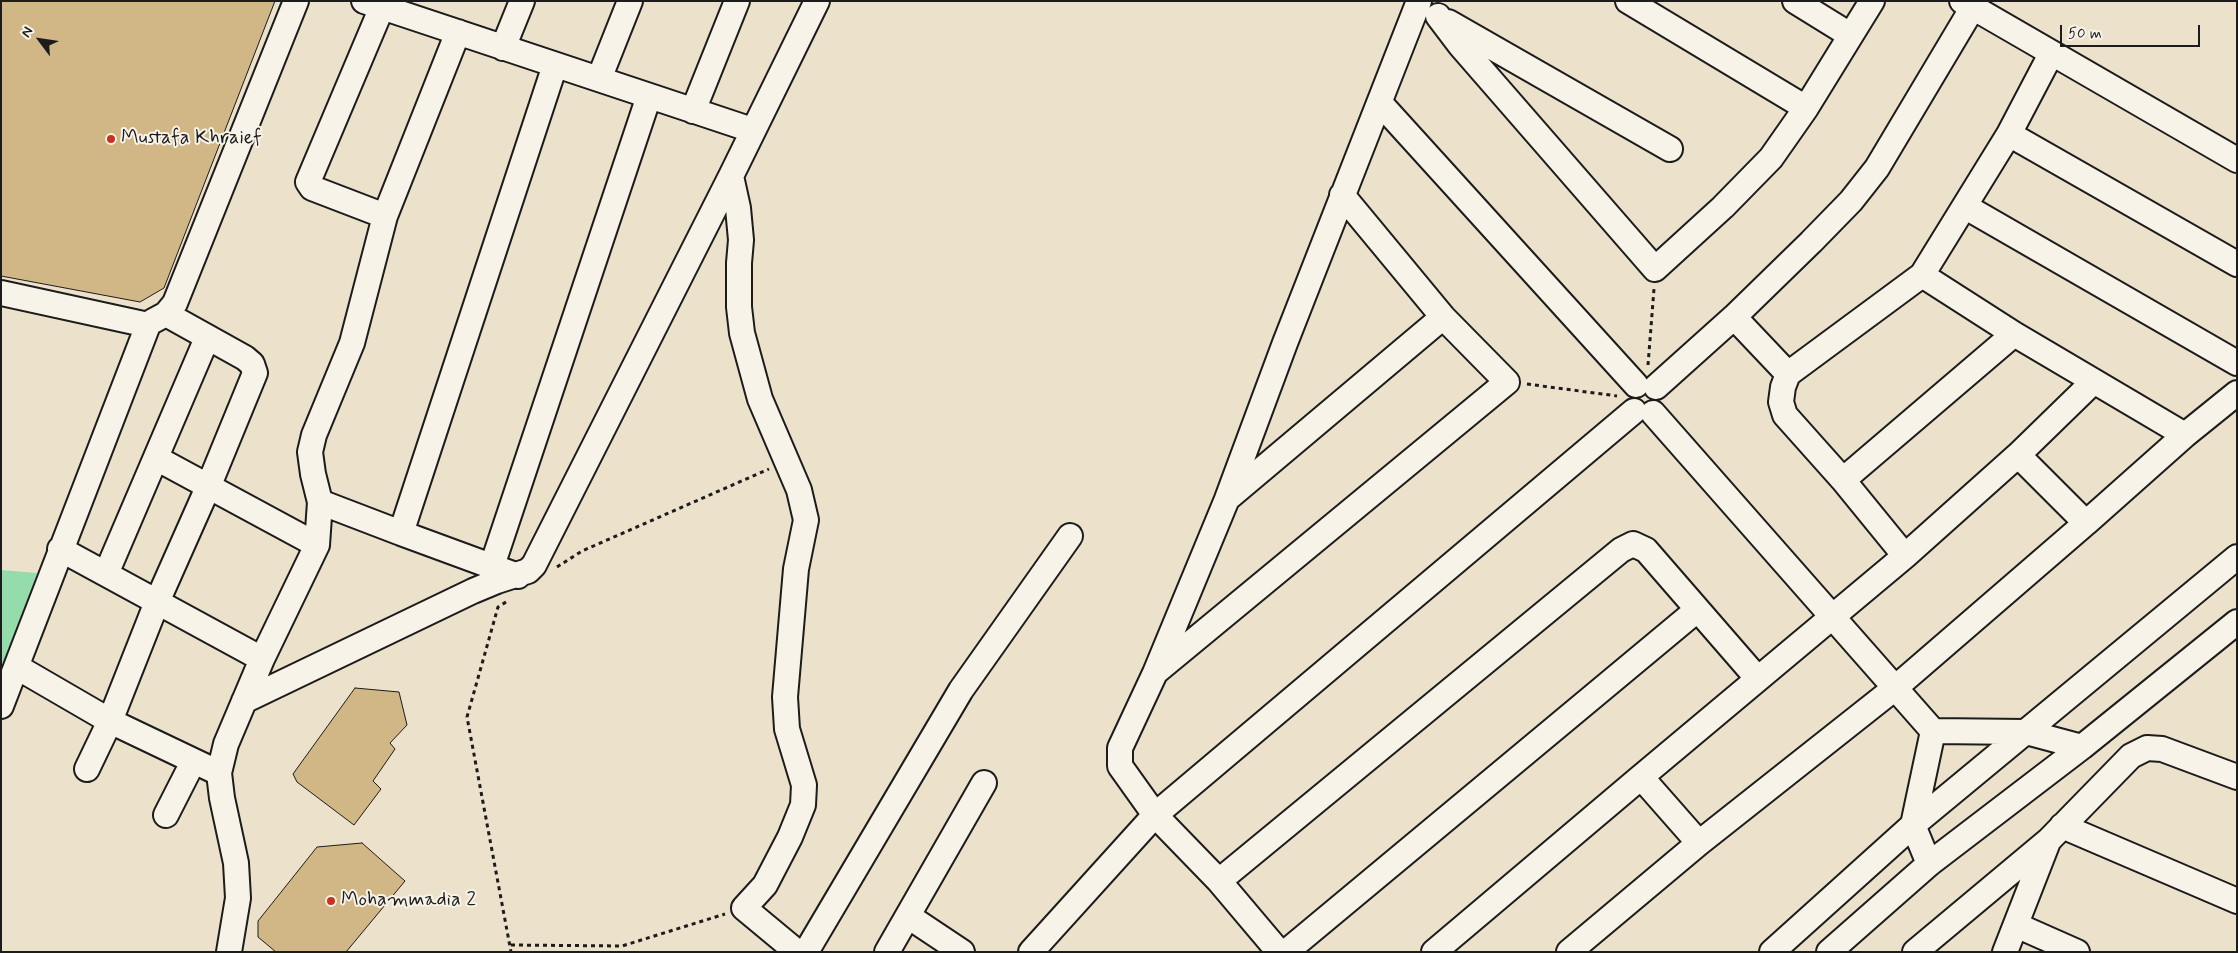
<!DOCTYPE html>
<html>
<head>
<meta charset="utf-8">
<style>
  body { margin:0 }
  #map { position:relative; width:2238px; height:953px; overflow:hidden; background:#ece1cb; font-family:Mynerve,sans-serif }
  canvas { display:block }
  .frame { position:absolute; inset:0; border:2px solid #1c1c1c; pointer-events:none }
  .north { position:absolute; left:15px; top:15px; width:50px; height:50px; -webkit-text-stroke:4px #f7f3e8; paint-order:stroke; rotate:301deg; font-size:14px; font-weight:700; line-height:20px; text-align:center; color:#1c1c1c }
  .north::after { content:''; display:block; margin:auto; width:18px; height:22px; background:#1c1c1c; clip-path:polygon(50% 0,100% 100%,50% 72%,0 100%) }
  .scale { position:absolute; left:2060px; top:25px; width:140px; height:22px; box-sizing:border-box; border:2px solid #1c1c1c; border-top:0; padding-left:6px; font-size:15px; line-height:18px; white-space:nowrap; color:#1c1c1c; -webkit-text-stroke:4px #f7f3e8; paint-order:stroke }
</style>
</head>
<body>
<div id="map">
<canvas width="2238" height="953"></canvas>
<div class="frame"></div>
<div class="north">N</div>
<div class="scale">50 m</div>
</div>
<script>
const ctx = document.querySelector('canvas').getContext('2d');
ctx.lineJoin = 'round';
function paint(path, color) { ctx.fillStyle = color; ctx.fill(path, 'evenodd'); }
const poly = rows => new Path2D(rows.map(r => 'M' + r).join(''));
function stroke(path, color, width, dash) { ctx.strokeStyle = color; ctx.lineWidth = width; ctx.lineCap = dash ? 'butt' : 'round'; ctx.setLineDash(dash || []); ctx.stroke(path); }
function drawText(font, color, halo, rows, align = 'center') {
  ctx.font = font + ' Mynerve,sans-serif'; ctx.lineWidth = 4; ctx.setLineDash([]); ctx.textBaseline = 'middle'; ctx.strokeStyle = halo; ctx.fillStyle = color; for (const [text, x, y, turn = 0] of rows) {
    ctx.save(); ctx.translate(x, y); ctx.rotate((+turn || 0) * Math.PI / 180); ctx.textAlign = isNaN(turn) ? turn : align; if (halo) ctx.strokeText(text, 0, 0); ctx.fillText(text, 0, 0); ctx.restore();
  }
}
paint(poly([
  [1,570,37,573,1,671]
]), '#94dcaa');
const building = poly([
  [1,1,275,1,164,288,140,302,1,276,1,1],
  [355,688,399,692,407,725,390,743,395,749,373,781,381,789,354,825,297,782,293,774,355,688],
  [362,843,405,881,346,952,276,952,258,937,258,921,317,847,362,843]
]);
paint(building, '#d1b686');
stroke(building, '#1c1c1c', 1);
const minor = poly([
  [364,1,752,130],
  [1628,1,1806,108],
  [1795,1,1850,35],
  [1962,1,2237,160],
  [382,7,308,182,312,188,385,216],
  [1438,16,1460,45,1655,269,1723,207,1771,158,1806,108,1872,1],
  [1448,22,1670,149],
  [503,48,522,1],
  [2051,54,2009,134,2237,264],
  [599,79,630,1],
  [1380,103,1636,385],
  [693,111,737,1],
  [2009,134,1922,275,2014,334,2185,435],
  [731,176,738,208,741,240,739,263,739,307,742,333,760,399,799,490,806,520,796,569,785,697,787,729,804,785,803,805,790,837,765,885,744,908,797,952],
  [1966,207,2237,363],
  [1,293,148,325,1,706],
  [1734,317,1788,374,1783,387,1781,402,1785,415,1843,480,1905,556,2018,455,2086,523,2185,435,2237,393],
  [153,321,166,314,175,303,296,1],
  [1788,374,1922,275],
  [1656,387,1734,317,1811,242,1851,201,1877,168,1973,7],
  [1653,413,1933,731,2026,732,2082,747],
  [2018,455,2093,382],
  [156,458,317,545],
  [1843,480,2014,334],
  [1228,498,1443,317],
  [320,502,401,533],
  [60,549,262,659],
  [492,566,649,96],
  [106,574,207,338],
  [518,576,401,533,555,65],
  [17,667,110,721,219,773],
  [1157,671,1507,382,1443,317,1342,195],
  [244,701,473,591,497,581,528,571,534,565,731,176,817,1],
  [87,769,110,721,157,602,209,485,255,373,252,364,245,358,166,314],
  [1641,777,1758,679],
  [166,815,193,762],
  [2062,826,2237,901],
  [1699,843,1895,688,2086,523],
  [1929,864,1913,825,1933,731],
  [1219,881,1155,815,1634,411],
  [908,916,962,952],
  [2016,925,2077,952],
  [229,952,238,898,236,863,222,798,219,773,226,744,262,659,317,545,320,502,313,474,310,452,314,435,352,343,385,216,458,32],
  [806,952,961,690,1070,536],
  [887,952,984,783],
  [1031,952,1155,815,1120,766,1120,748,1155,673,1227,499,1285,343,1419,1],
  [1279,952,1219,881,1621,550,1633,544,1646,550,1758,679,1905,556],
  [1286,952,1697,610],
  [1434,952,1641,777,1699,843,1569,952],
  [1772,952,1913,825,2237,557],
  [1829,952,1929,864,2082,747,2237,622],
  [1915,952,2049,840,2131,756,2147,748,2162,749,2237,777],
  [2005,952,2048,842]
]);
stroke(minor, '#1c1c1c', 28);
stroke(poly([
  [1648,365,1654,289],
  [1527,384,1617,396],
  [557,567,582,551,769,469],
  [506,602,498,607,467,717,511,952],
  [511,945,622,946,725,914]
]), '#1c1c1c', 3, [4, 4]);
stroke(minor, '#f7f3e8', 24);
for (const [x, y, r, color] of [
  [111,139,5,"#c8321e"],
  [331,901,5,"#c8321e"]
]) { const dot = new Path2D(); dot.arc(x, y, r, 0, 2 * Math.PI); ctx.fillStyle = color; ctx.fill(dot); stroke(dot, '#f7f3e8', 2); }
drawText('20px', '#1c1c1c', '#f7f3e8', [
  ["Mustafa Khraief",121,139],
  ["Mohammadia 2",341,901]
], 'left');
</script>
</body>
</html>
